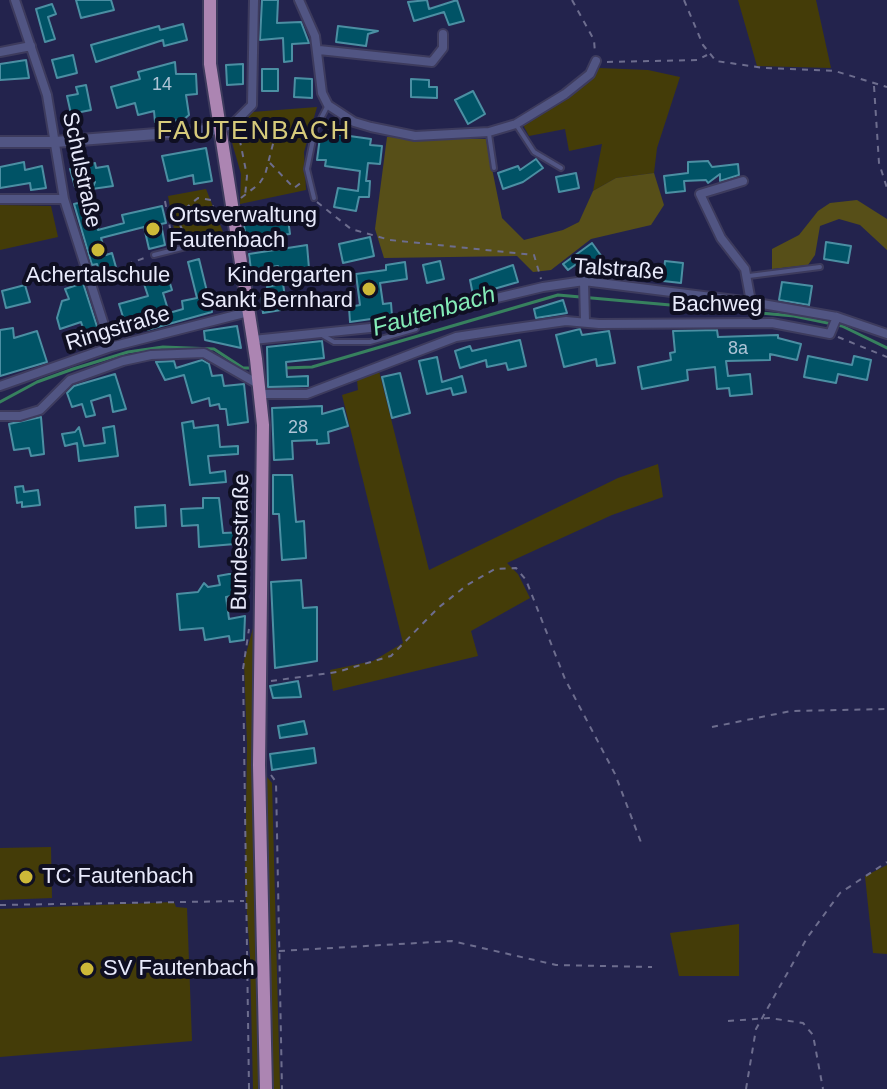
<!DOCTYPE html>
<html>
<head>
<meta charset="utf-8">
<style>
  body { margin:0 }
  canvas { display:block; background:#23234d }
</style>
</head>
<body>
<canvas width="887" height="1089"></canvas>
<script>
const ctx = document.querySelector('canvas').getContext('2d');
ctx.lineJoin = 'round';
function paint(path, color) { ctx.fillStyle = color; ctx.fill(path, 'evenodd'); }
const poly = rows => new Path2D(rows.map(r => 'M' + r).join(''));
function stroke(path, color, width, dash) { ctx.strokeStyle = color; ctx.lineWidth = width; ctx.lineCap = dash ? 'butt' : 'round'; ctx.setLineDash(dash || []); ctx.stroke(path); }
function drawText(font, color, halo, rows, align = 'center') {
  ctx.font = font + ' Helvetica,sans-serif'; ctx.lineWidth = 8; ctx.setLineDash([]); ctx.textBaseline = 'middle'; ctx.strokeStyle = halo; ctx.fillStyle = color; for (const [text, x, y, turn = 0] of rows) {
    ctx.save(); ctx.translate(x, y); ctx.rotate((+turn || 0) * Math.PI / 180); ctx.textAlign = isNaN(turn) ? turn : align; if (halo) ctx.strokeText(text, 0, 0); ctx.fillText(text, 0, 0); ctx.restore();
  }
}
paint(poly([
  [738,0,816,0,831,68,757,66],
  [599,68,648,70,680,77,657,148,654,173,616,178,593,191,602,144,569,151,565,129,529,136,522,123],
  [317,107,304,152,306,190,240,204,241,174,229,132,252,112],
  [206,189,223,232,176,240,168,196],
  [0,205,51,206,58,237,0,250],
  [379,371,429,570,618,478,658,464,663,497,612,515,507,563,518,574,530,598,471,631,478,656,333,691,330,670,373,661,403,643,342,395,358,390,357,380],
  [253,628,253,727,260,1089,253,1089,250,955,245,887,247,745,244,661],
  [267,777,272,783,280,1089,271,1089],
  [51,847,52,898,0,900,0,848],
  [887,865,887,954,873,953,865,876],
  [174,902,176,907,187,908,192,1041,0,1057,0,909],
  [739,924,739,976,679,976,670,933]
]), '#443c08');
paint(poly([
  [387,137,486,139,502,218,524,240,563,230,579,222,593,191,616,178,654,173,664,205,651,225,591,239,551,270,533,272,517,256,384,258,375,229],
  [857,200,887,219,887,250,860,225,839,219,820,226,815,255,808,265,772,269,772,249,799,235,818,211,830,203]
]), '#574f18');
stroke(poly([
  [284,368,312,367,558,295,794,316,842,326,887,348],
  [0,402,37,382,73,369,128,352,163,347,214,349,243,368,253,368]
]), '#37815e', 3);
const building = poly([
  [76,0,111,0,114,10,81,18,76,0],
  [262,0,278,0,277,23,301,22,309,43,292,44,292,61,284,62,283,38,260,40,262,0],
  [427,0,429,9,457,0,464,21,449,25,444,12,414,21,408,2,427,0],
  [52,4,56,14,48,17,55,39,45,42,36,9,52,4],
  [183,24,187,40,164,46,163,40,96,62,91,45,159,26,160,30,183,24],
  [338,26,378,31,368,34,366,46,336,42,338,26],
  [73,55,77,73,57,78,52,60,73,55],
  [26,60,29,78,0,80,0,64,26,60],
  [175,62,176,74,196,74,197,94,186,95,189,115,183,120,155,122,154,111,138,115,135,103,117,108,111,87,140,79,138,72,175,62],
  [243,64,243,84,227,85,226,65,243,64],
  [262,69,278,69,278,91,262,91,262,69],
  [295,78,312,79,312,98,294,97,295,78],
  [411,79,429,80,429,87,437,87,437,98,411,97,411,79],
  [86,85,91,110,71,114,67,96,78,94,76,87,86,85],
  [473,91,485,114,468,124,455,100,473,91],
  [328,133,371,139,370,145,382,146,380,164,368,163,366,181,370,181,369,197,359,197,356,211,334,207,338,188,358,191,360,171,325,166,326,160,317,160,320,137,327,138,328,133],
  [206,148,212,181,194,184,193,175,168,181,162,156,206,148],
  [536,159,543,168,523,182,503,189,498,173,518,166,520,170,536,159],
  [708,161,712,167,738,164,739,175,720,181,720,174,708,183,706,180,684,181,685,191,666,193,664,176,688,173,688,162,708,161],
  [24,162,25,170,42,166,46,188,31,190,30,183,0,188,0,167,24,162],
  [95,163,96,168,108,166,113,186,92,189,95,182,75,187,70,169,95,163],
  [576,173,579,188,559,192,556,177,576,173],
  [90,200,98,230,124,223,122,215,162,206,166,223,161,224,165,245,149,249,144,227,101,238,106,255,112,253,119,278,102,282,97,264,92,265,74,204,90,200],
  [273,215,274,220,288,219,290,234,246,239,243,219,273,215],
  [370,237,374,256,343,263,339,244,370,237],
  [826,242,851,246,848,263,824,259,826,242],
  [592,243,602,257,594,264,588,256,568,270,563,264,592,243],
  [307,245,310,280,283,284,287,309,263,313,261,298,269,297,267,287,281,284,278,266,251,270,249,254,307,245],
  [199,259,212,312,147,330,146,328,138,330,135,319,127,321,123,317,119,304,148,296,144,284,168,277,172,290,163,293,169,313,183,309,182,301,197,298,188,262,199,259],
  [440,261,444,279,427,283,423,265,440,261],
  [665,261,683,263,681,283,663,281,665,261],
  [405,262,407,279,380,283,383,304,391,303,392,316,350,322,349,307,360,305,356,274,386,270,386,265,405,262],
  [513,265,518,282,473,295,470,280,513,265],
  [782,282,812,286,809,305,779,300,782,282],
  [83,283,101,339,88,343,81,322,60,329,57,318,62,301,69,299,65,289,83,283],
  [25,285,30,302,6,308,2,291,25,285],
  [563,300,567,313,536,318,534,309,563,300],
  [237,326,241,348,205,340,204,331,237,326],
  [13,328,14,338,37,331,47,362,0,376,0,330,13,328],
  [580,329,582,335,609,331,615,363,597,366,596,359,564,367,556,335,580,329],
  [717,330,718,337,778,335,778,338,801,344,797,360,770,354,770,360,726,361,728,376,750,374,752,394,730,396,729,388,717,389,715,367,687,370,688,380,642,389,638,367,671,360,670,353,675,352,673,331,717,330],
  [520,340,526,366,508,370,506,363,487,367,486,360,460,368,455,351,470,346,472,351,520,340],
  [322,341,324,358,286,362,287,377,308,376,308,386,268,387,267,347,322,341],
  [808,356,852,365,854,356,871,360,867,380,838,374,836,383,804,377,808,356],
  [437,357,442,382,462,376,466,392,453,395,451,388,427,394,419,361,437,357],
  [202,360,209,364,212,376,222,375,224,386,244,384,248,422,228,425,226,409,220,409,219,404,210,406,209,398,192,403,184,375,165,380,156,362,174,361,176,368,202,360],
  [400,373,410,413,392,418,382,377,400,373],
  [115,374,126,409,113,412,110,395,91,401,95,415,86,417,82,404,72,407,67,393,74,386,115,374],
  [322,406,322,414,343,408,348,426,328,432,329,443,317,444,317,440,292,441,293,459,274,460,272,408,322,406],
  [41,417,44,454,31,456,29,448,14,450,9,424,41,417],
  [193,421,194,428,218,425,220,447,238,446,238,454,208,456,210,473,225,471,226,482,190,485,182,423,193,421],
  [114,426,118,456,79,461,77,443,65,446,62,434,75,432,79,427,84,446,105,443,103,428,114,426],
  [273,475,292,475,296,522,304,521,306,558,282,560,279,514,273,514,273,475],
  [23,486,24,492,38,490,40,505,22,507,22,502,17,503,15,487,23,486],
  [203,498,219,498,223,533,246,532,247,543,199,547,198,525,182,526,181,509,203,508,203,498],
  [165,505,166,526,136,528,135,507,165,505],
  [229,574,244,574,247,593,226,597,229,619,245,616,244,640,230,642,229,636,205,640,203,628,180,630,177,594,198,592,204,583,208,587,220,585,218,576,229,574],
  [301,580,303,608,317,607,317,661,275,668,271,582,301,580],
  [298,681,301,697,273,698,270,686,298,681],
  [304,721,307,734,280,738,278,726,304,721],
  [314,748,316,763,272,770,270,754,314,748]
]);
paint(building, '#005366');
stroke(building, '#4b8fa3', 2);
const service = poly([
  [517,126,534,152,561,168],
  [489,134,494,168],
  [314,198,307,169,315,130,328,105],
  [154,255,233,235],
  [749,276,820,267],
  [322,335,334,342,370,342,416,329,417,318]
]);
const minor = poly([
  [15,0,47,95,64,199,111,347],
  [299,0,315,36,322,93,328,105,354,122,371,127,415,136,489,132,516,124,565,94,590,74,596,61],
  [319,50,432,62,443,48,443,34],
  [0,52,31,46],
  [220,129,233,124,252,105,254,0],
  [743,181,700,194,721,238,745,269,751,302],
  [0,199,64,199],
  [584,281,585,322],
  [253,340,370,328,543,287,584,281,751,302,837,317,887,334],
  [0,386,111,347,248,312],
  [260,394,307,394,456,337,502,330,566,321,599,324,772,323,830,334,837,317],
  [0,416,20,416,40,410,70,380,123,361,151,355,204,353,258,384]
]);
const tertiary = poly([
  [0,142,55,142,220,129]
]);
const primary = poly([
  [210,0,210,64,256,359,263,425,259,765,266,1089]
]);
stroke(service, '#3d3b5d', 8);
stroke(minor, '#3d3b5d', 12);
stroke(tertiary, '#3d3b5d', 14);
stroke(primary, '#3d3b5d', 16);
stroke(poly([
  [572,0,594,40,595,53],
  [684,0,703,45,716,61,764,68,835,71,887,87],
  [607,62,697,60,707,55],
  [874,86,879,163,887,188],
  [242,128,239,136,247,176,245,196],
  [270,163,294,188,302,182],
  [241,198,259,184,265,175,275,136,306,130],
  [165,201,173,244],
  [317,202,351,229,390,240,534,255,541,279],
  [188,241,180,225,181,212,198,198,211,200,214,210,209,236],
  [101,285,121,279,128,264,147,257],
  [838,337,887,357],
  [271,681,337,672,391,656,438,608,467,585,495,569,516,568,526,580,565,679,615,774,642,845],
  [712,727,791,711,887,709],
  [271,775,276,782,282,1089],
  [0,905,244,901],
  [279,951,452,941,556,965,652,967],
  [728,1021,769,1018,803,1023,813,1035,823,1089],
  [249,1089,243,669,249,629],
  [746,1089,756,1029,807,938,840,893,887,862]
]), '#6d6d8e', 2, [6, 6]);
stroke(service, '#515583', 4);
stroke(minor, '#515583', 8);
stroke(tertiary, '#515583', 10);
stroke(primary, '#ac85b2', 12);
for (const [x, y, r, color] of [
  [153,229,8,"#cdb938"],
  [98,250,8,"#cdb938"],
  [369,289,8,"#cdb938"],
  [26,877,8,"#cdb938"],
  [87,969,8,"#cdb938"]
]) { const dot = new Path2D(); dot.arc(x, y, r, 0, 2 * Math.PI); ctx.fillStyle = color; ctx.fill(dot); stroke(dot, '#0f0f22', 3); }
drawText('18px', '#aec4d6', null, [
  ["14",162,85],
  ["8a",738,349],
  ["28",298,428]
]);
drawText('22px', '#e8eafb', '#0f0f22', [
  ["Schulstraße",81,170,78],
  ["Talstraße",619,270,4],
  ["Bachweg",717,305],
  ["Ringstraße",118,329,-17],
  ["Bundesstraße",241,542,-89]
]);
drawText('22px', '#e8eafb', '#0f0f22', [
  ["Ortsverwaltung",169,216],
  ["Fautenbach",169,241],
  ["Achertalschule",98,276,"center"],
  ["Kindergarten",353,276,"right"],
  ["Sankt Bernhard",353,301,"right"],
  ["TC Fautenbach",42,877],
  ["SV Fautenbach",103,969]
], 'left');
drawText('italic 24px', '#84ebb7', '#0f0f22', [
  ["Fautenbach",434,312,-16]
]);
ctx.letterSpacing = '2px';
drawText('26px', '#d6ca7b', '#0f0f22', [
  ["FAUTENBACH",254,132]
]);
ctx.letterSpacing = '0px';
</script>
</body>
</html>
